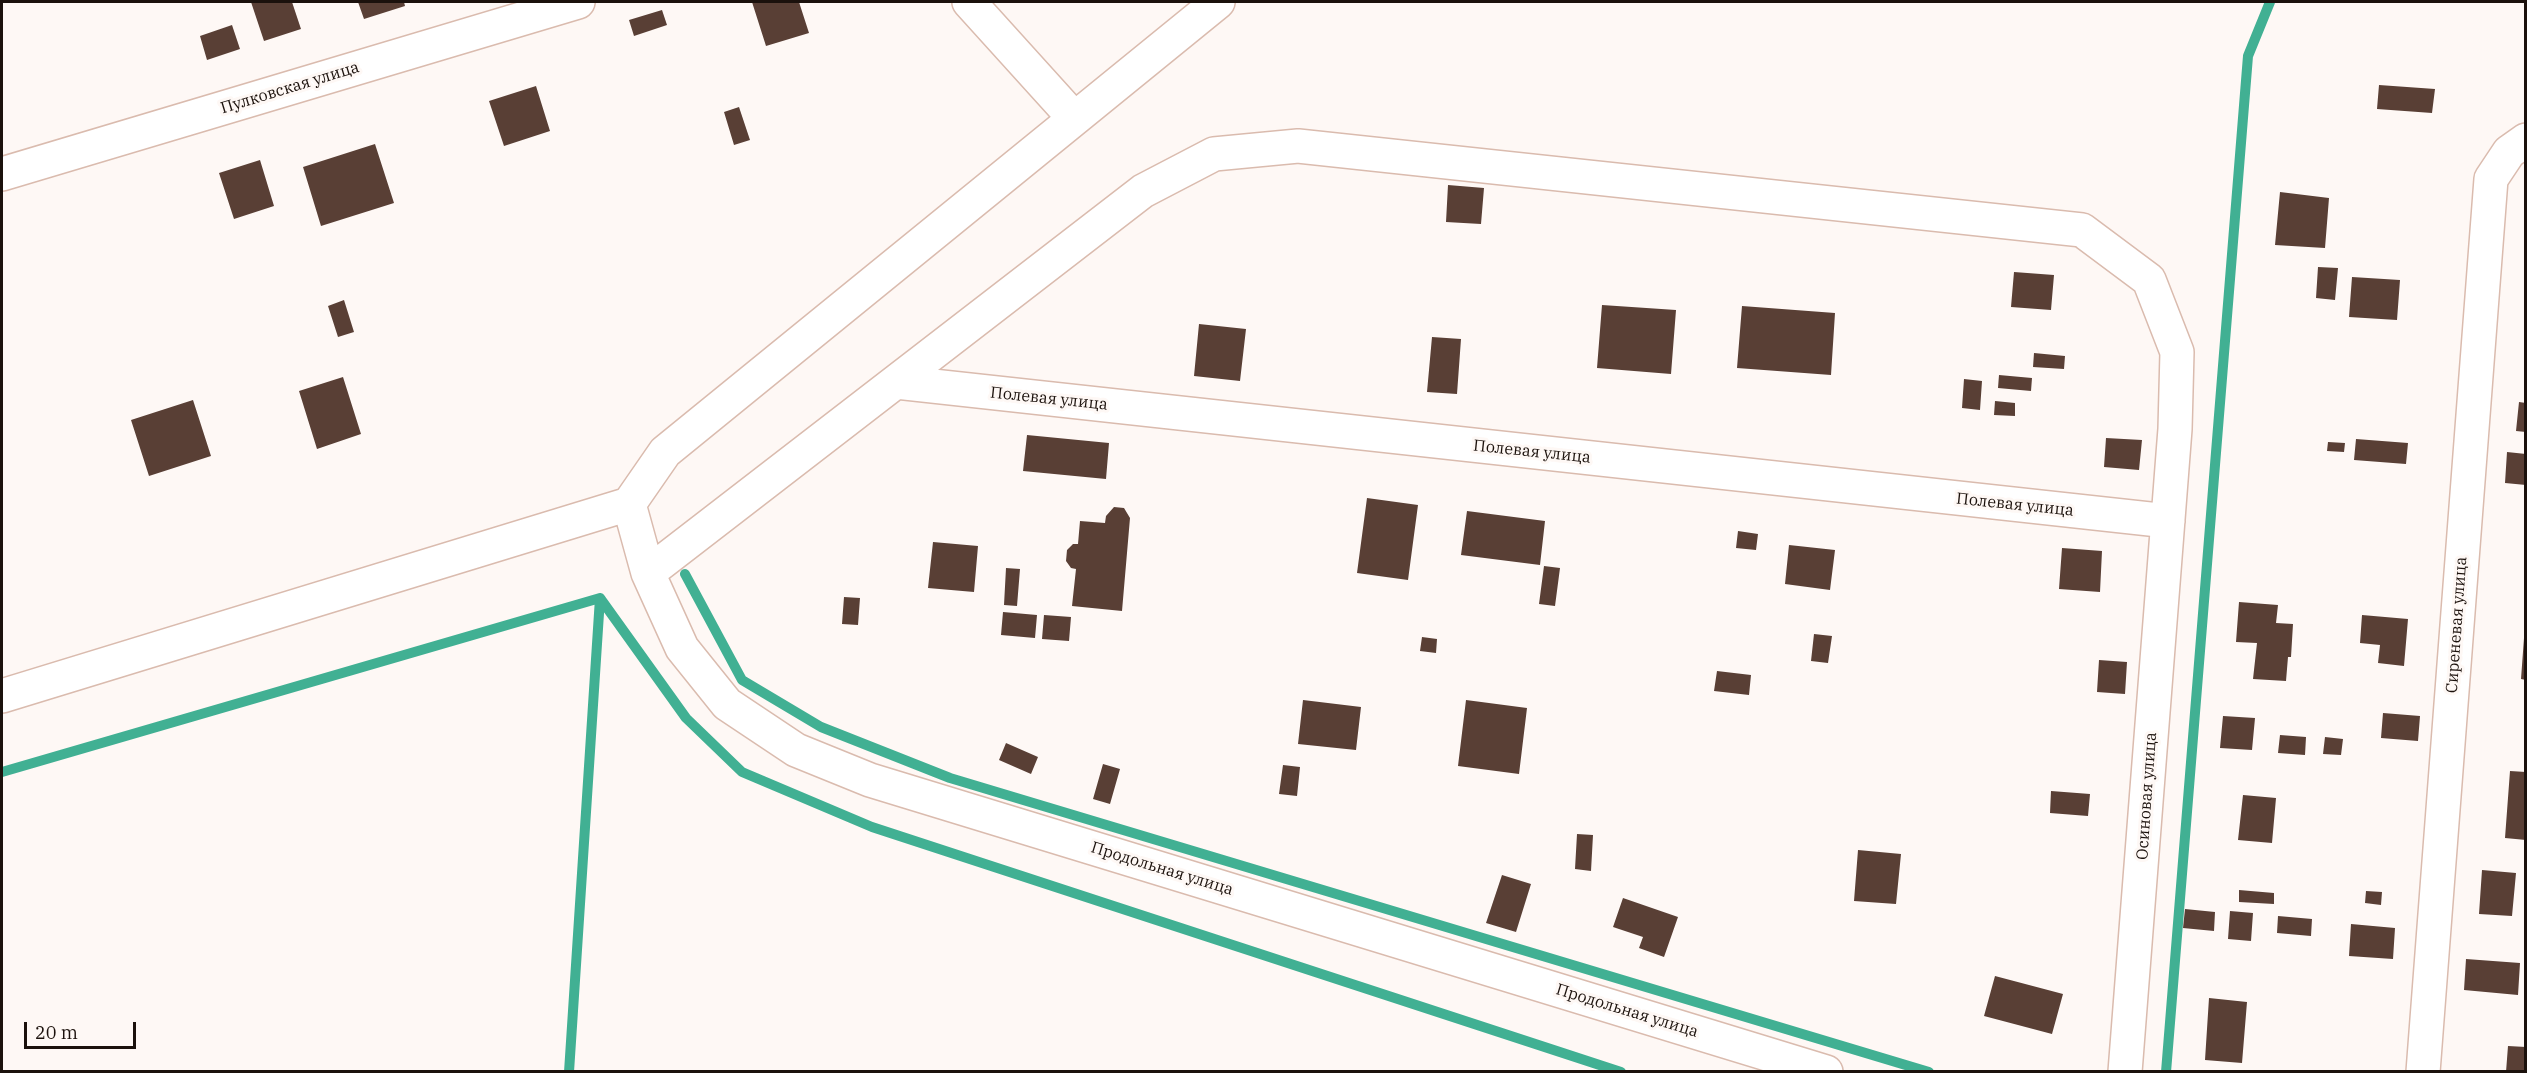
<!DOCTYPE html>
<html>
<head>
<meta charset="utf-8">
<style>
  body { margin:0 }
  #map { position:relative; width:2527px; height:1073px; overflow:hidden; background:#fef8f5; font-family:"IBM Plex Serif",serif }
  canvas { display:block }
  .frame { position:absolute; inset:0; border:3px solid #1b110c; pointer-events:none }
  .scale { position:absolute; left:24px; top:1022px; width:112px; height:27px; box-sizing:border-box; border:3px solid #1b110c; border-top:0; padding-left:8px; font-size:18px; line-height:21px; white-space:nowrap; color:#1b110c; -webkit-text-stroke:4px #fef8f5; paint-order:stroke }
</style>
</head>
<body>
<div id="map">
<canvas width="2527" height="1073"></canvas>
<div class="frame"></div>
<div class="scale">20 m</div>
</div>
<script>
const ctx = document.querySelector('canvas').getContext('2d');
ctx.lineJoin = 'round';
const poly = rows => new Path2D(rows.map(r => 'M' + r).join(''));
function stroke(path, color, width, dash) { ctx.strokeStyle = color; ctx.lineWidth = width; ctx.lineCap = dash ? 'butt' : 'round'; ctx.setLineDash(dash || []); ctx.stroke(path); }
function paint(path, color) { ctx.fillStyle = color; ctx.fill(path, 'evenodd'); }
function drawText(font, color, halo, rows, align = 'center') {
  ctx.font = font + ' "IBM Plex Serif",serif'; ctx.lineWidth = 6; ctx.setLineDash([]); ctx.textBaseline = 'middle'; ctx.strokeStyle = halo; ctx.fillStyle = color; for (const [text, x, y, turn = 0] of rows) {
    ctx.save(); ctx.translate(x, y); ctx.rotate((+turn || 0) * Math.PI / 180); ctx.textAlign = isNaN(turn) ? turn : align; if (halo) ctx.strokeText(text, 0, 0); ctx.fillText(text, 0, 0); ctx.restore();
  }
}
stroke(poly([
  [685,574,742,680,821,727,950,778,1929,1072],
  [600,598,686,718,742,772,872,827,1621,1072],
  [2,772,600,598,569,1072],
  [2166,1072,2248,56,2270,2]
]), '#41b093', 10);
paint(poly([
  [251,2,292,2,301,29,264,41],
  [358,2,404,2,405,6,364,19],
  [752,2,799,2,809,33,766,46],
  [662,10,667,25,634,36,629,20],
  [232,25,240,49,207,60,200,36],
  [2379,85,2435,89,2432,113,2377,109],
  [536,86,550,131,504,146,489,101],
  [739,107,750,140,734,145,724,112],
  [375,144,394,203,321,226,303,167],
  [260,160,274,206,234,219,219,173],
  [1448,185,1484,188,1481,224,1446,222],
  [2280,192,2329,198,2325,248,2275,245],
  [2318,267,2338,268,2335,300,2316,298],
  [2014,272,2054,275,2051,310,2011,307],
  [2352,277,2400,280,2397,320,2349,317],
  [344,300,354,332,338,337,328,306],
  [1602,305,1676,310,1671,374,1597,368],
  [1742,306,1835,313,1831,375,1737,368],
  [1199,324,1246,329,1240,381,1194,376],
  [1432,337,1461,339,1457,394,1427,392],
  [2034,353,2065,356,2064,369,2033,367],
  [1999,375,2032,378,2031,391,1998,388],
  [343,377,361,434,317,449,299,391],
  [1964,379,1982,381,1980,410,1962,408],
  [193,400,211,456,149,476,131,420],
  [1995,401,2015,403,2015,416,1994,415],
  [2519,402,2526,403,2526,432,2516,431],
  [1027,435,1109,443,1106,479,1023,471],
  [2106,438,2142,440,2139,470,2104,467],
  [2356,439,2408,443,2406,464,2354,460],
  [2328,442,2345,443,2344,452,2327,451],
  [2507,452,2526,454,2526,485,2505,483],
  [1367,498,1418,505,1408,580,1357,573],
  [1114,507,1124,508,1130,518,1122,611,1072,606,1076,569,1071,568,1066,561,1067,550,1073,544,1078,544,1080,521,1105,523,1106,516],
  [1467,511,1545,521,1540,565,1461,555],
  [1738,531,1758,534,1756,550,1736,548],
  [933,542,978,546,974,592,928,588],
  [1789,545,1835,550,1830,590,1785,584],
  [2062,548,2102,551,2100,592,2059,589],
  [1544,566,1560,568,1555,606,1539,604],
  [1006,568,1020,569,1017,606,1004,605],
  [844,597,860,598,858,625,842,624],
  [2239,602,2278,605,2276,623,2293,624,2291,657,2288,657,2286,681,2253,679,2257,643,2236,642],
  [1003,612,1037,615,1035,638,1001,635],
  [1044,615,1071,617,1069,641,1042,639],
  [2362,615,2408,619,2404,666,2378,663,2380,645,2360,643],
  [1814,634,1832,636,1828,663,1811,661],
  [1422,637,1437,639,1436,653,1420,651],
  [2524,638,2526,638,2526,680,2521,679],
  [2099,660,2127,662,2125,694,2097,692],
  [1717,671,1751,675,1749,695,1714,691],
  [1303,700,1361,707,1356,750,1298,744],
  [1466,700,1527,708,1519,774,1458,766],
  [2383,713,2420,716,2418,741,2381,738],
  [2223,716,2255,718,2252,750,2220,748],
  [2280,735,2306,737,2305,755,2278,753],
  [2325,737,2343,739,2341,755,2323,754],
  [1006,743,1038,757,1031,774,999,760],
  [1103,764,1120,769,1110,804,1093,799],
  [1283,765,1300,767,1297,796,1279,794],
  [2510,771,2526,772,2526,840,2505,838],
  [2051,791,2090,794,2088,816,2050,813],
  [2243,795,2276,798,2272,843,2238,840],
  [1577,834,1593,835,1591,871,1575,869],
  [1858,850,1901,854,1896,904,1854,901],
  [2482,870,2516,873,2512,916,2479,914],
  [1502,875,1531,884,1516,932,1486,923],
  [2239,890,2274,893,2274,904,2239,902],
  [2366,891,2382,892,2381,905,2365,903],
  [1623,898,1678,917,1664,957,1639,948,1643,937,1613,927],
  [2185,909,2215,912,2214,931,2183,928],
  [2230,911,2253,913,2251,941,2228,939],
  [2278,916,2312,919,2311,936,2277,933],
  [2351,924,2395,928,2393,959,2349,956],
  [2466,959,2520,963,2518,995,2464,990],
  [1995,976,2063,994,2052,1034,1984,1016],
  [2209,998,2247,1002,2242,1063,2205,1060],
  [2508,1046,2526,1047,2526,1072,2506,1072]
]), '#593f35');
const minor = poly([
  [969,2,1074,118],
  [2,174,578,2],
  [896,382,2168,521],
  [629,504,648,573,682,648,727,704,796,750,870,780,1826,1072],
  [648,573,1143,191,1214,154,1298,146,2082,230,2149,280,2177,352,2175,429,2125,1072],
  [2,696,629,504,665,452,1218,2],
  [2423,1072,2491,179,2509,152,2526,140]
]);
stroke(minor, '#dabbae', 36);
stroke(minor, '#fff', 33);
drawText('16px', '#1b110c', '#fef8f5', [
  ["Пулковская улица",290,88,-17],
  ["Полевая улица",1049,399,6],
  ["Полевая улица",1532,452,6],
  ["Полевая улица",2015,505,6],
  ["Сиреневая улица",2457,625,-86],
  ["Осиновая улица",2147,796,-86],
  ["Продольная улица",1162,869,17],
  ["Продольная улица",1627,1011,17]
]);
</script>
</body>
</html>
